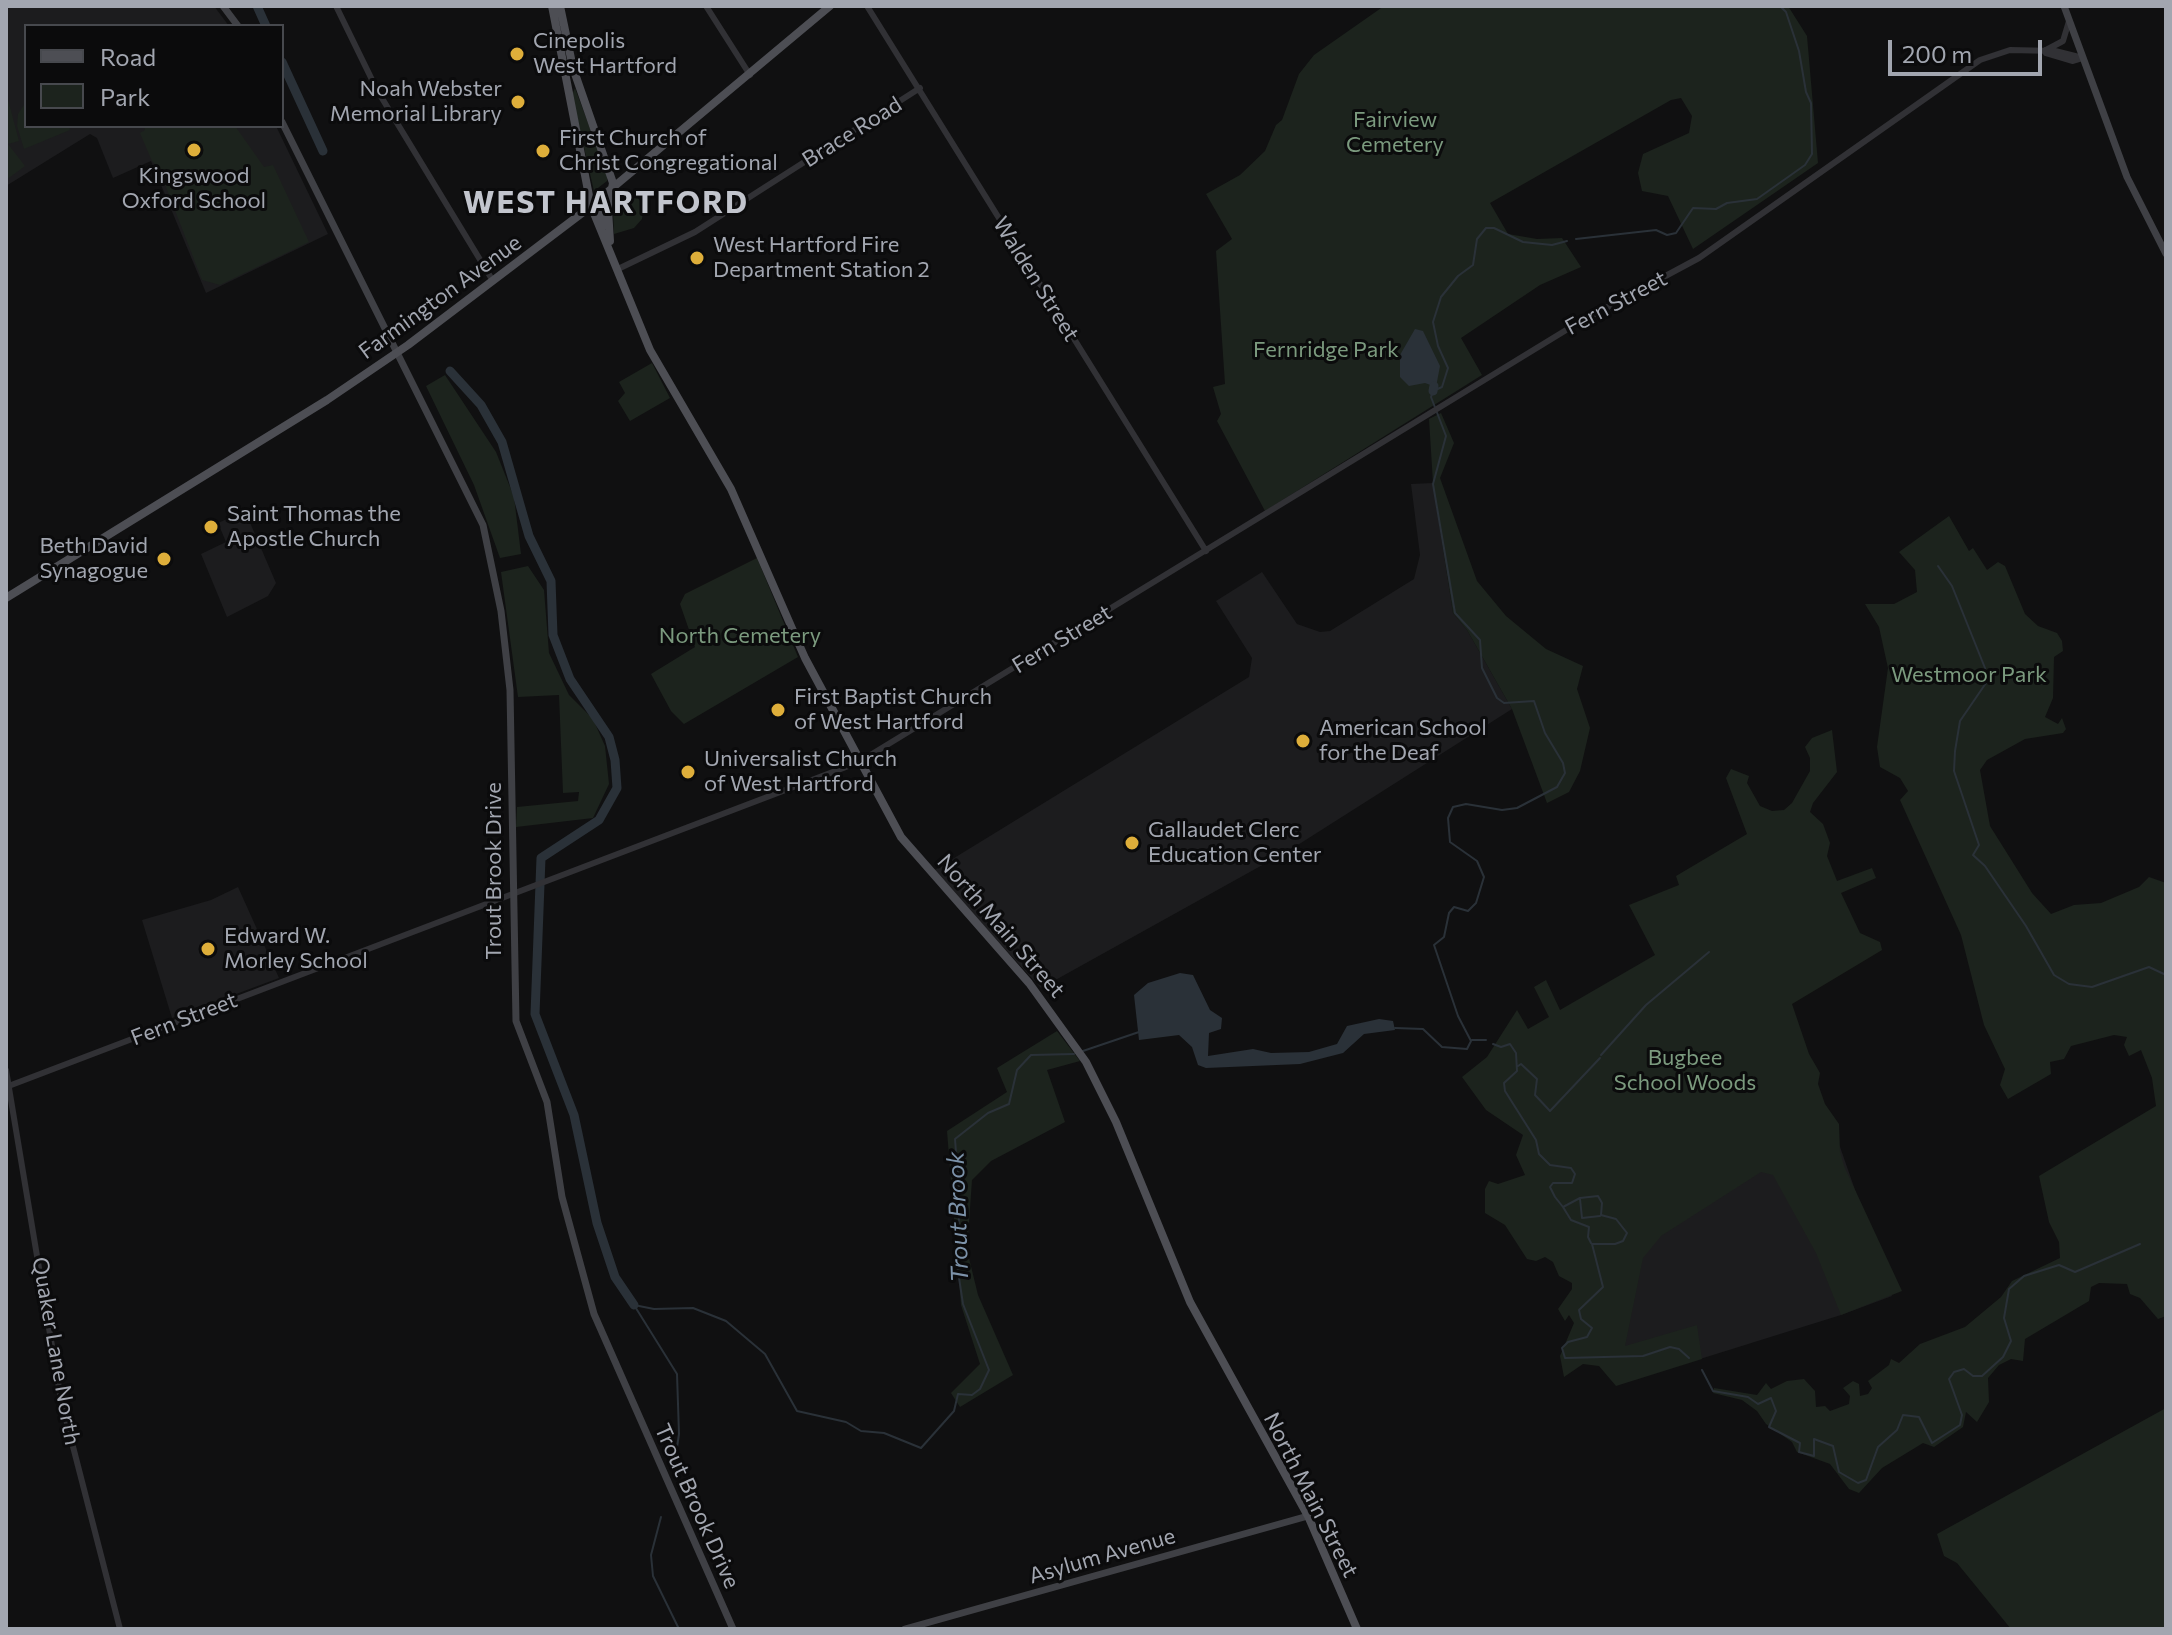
<!DOCTYPE html>
<html>
<head>
<meta charset="utf-8">
<style>
  body { margin:0 }
  #map { position:relative; width:2172px; height:1635px; overflow:hidden; background:#101011; font-family:Commissioner,sans-serif }
  canvas { display:block }
  .frame { position:absolute; inset:0; border:8px solid #a2a6b0; pointer-events:none }
  .legend { position:absolute; left:24px; top:24px; width:260px; height:104px; box-sizing:border-box; background:#0b0b0c; border:2px solid #47494e; margin:0; padding:10px 14px; list-style:none; font-size:24px; color:#a2a6b0 }
  .legend li { display:flex; align-items:center; gap:16px; height:40px }
  .legend b { width:40px; border:2px solid #47494e }
  .scale { position:absolute; left:1888px; top:40px; width:154px; height:36px; box-sizing:border-box; border:4px solid #a2a6b0; border-top:0; padding-left:10px; font-size:24px; line-height:28px; white-space:nowrap; color:#a2a6b0; -webkit-text-stroke:6px #0b0b0c; paint-order:stroke }
</style>
</head>
<body>
<div id="map">
<canvas width="2172" height="1635"></canvas>
<div class="frame"></div>
<ul class="legend">
<li><b style="height:10px;background:#4d4e54"></b>Road</li>
<li><b style="height:22px;background:#1c231d"></b>Park</li>
</ul>
<div class="scale">200 m</div>
</div>
<script>
const ctx = document.querySelector('canvas').getContext('2d');
ctx.lineJoin = 'round';
function paint(path, color) { ctx.fillStyle = color; ctx.fill(path, 'evenodd'); }
const poly = rows => new Path2D(rows.map(r => 'M' + r).join(''));
function stroke(path, color, width, dash) { ctx.strokeStyle = color; ctx.lineWidth = width; ctx.lineCap = dash ? 'butt' : 'round'; ctx.setLineDash(dash || []); ctx.stroke(path); }
function drawText(font, color, halo, rows, align = 'center') {
  ctx.font = font + ' Commissioner,sans-serif'; ctx.lineWidth = 6; ctx.setLineDash([]); ctx.textBaseline = 'middle'; ctx.strokeStyle = halo; ctx.fillStyle = color; for (const [text, x, y, turn = 0] of rows) {
    ctx.save(); ctx.translate(x, y); ctx.rotate((+turn || 0) * Math.PI / 180); ctx.textAlign = isNaN(turn) ? turn : align; if (halo) ctx.strokeText(text, 0, 0); ctx.fillText(text, 0, 0); ctx.restore();
  }
}
paint(poly([
  [6,6,214,6,229,26,26,26,26,126,276,126,328,234,206,293,151,161,113,178,97,138,90,134,6,186],
  [1433,483,1453,613,1467,630,1512,709,1293,848,1041,988,933,871,1249,677,1252,658,1216,601,1262,572,1297,624,1320,632,1330,631,1414,579,1420,555,1411,484],
  [245,511,276,583,268,596,227,617,201,554,226,542,218,523],
  [238,887,279,978,172,1018,142,920,211,900],
  [1831,1121,1892,1296,1841,1315,1636,1379,1587,1299,1602,1275]
]), '#1c1c1e');
paint(poly([
  [1384,6,1788,6,1807,36,1818,163,1693,249,1668,196,1642,191,1638,173,1643,154,1689,133,1692,116,1681,98,1671,100,1490,203,1508,234,1537,239,1562,238,1581,267,1540,285,1461,338,1482,375,1265,511,1217,421,1221,414,1213,387,1225,384,1216,251,1232,239,1206,194,1240,175,1265,151,1276,125,1282,120,1299,74,1314,55],
  [575,88,607,174,607,181,594,191,572,95],
  [6,92,19,141,8,144,25,166,6,180],
  [26,102,26,126,69,126,70,130,24,149,17,126,18,114],
  [144,126,235,126,264,167,273,165,309,242,220,285,202,280,159,169,152,161,140,133,145,130],
  [628,189,644,204,642,219,634,228,614,234,613,210],
  [652,363,670,398,630,421,618,401,625,393,619,382],
  [445,375,496,452,514,497,521,554,500,558,474,485,426,386],
  [1441,413,1454,443,1440,478,1477,581,1506,616,1546,649,1583,666,1577,689,1590,728,1580,771,1569,792,1547,803,1512,709,1467,630,1453,613,1433,483,1429,419],
  [1949,516,1969,551,1973,548,1987,570,1998,562,2005,566,2025,614,2038,626,2057,633,2062,641,2063,651,2054,657,2053,698,2045,717,2058,724,2062,718,2066,729,2063,733,2025,739,1987,760,1980,770,1990,826,2032,893,2051,914,2074,905,2101,903,2139,887,2149,877,2166,883,2166,1316,2158,1319,2140,1298,2130,1294,2127,1284,2099,1283,2091,1287,2089,1301,2025,1339,2023,1361,2011,1359,1999,1365,1988,1378,1989,1402,1977,1422,1966,1412,1963,1427,1934,1447,1923,1443,1882,1468,1859,1493,1849,1489,1830,1464,1797,1452,1792,1442,1766,1424,1757,1411,1742,1400,1713,1393,1714,1388,1757,1395,1766,1383,1771,1389,1787,1381,1804,1379,1815,1391,1816,1407,1825,1406,1830,1411,1849,1404,1850,1396,1843,1388,1853,1381,1859,1384,1860,1396,1868,1394,1872,1388,1868,1381,1889,1365,1891,1359,1899,1363,1920,1344,1965,1327,2001,1297,2012,1281,2060,1258,2059,1242,2049,1222,2039,1176,2156,1106,2152,1078,2141,1050,2129,1056,2124,1045,2127,1037,2114,1035,2071,1046,2064,1059,2050,1062,2051,1074,2008,1099,2000,1085,2005,1069,1984,1025,1961,935,1900,800,1908,791,1900,778,1880,767,1877,747,1888,668,1879,627,1865,604,1894,604,1917,592,1915,570,1899,552],
  [757,558,798,657,684,724,671,711,651,674,695,647,680,604,685,594],
  [528,566,544,590,549,653,569,695,593,719,605,746,609,784,593,818,516,827,517,807,578,801,579,792,563,793,559,695,518,697,501,572],
  [1832,730,1837,772,1813,803,1810,812,1823,824,1830,843,1827,856,1837,881,1872,868,1876,878,1841,893,1860,933,1880,942,1882,950,1792,1004,1809,1054,1820,1073,1818,1084,1825,1104,1839,1124,1840,1152,1844,1166,1902,1291,1841,1315,1816,1253,1773,1175,1761,1172,1661,1236,1643,1258,1625,1346,1697,1325,1702,1359,1616,1386,1599,1366,1583,1364,1564,1377,1560,1356,1574,1323,1569,1315,1565,1321,1558,1309,1572,1289,1572,1283,1559,1276,1553,1262,1545,1257,1536,1261,1527,1259,1505,1225,1485,1213,1485,1189,1489,1181,1498,1184,1525,1175,1516,1155,1523,1135,1486,1110,1462,1077,1487,1057,1517,1010,1528,1029,1549,1017,1534,987,1546,980,1560,1010,1655,955,1629,905,1679,885,1676,876,1747,834,1726,778,1731,769,1749,776,1747,783,1760,806,1772,811,1784,810,1792,803,1810,771,1810,758,1805,747,1812,738],
  [1057,1031,1080,1061,1047,1070,1065,1122,991,1161,972,1180,967,1250,978,1295,1013,1375,960,1407,951,1393,980,1364,961,1305,947,1131,1007,1092,997,1068],
  [2166,1408,2166,1629,2011,1629,1957,1563,1944,1556,1937,1534]
]), '#1c231d');
paint(poly([
  [1415,329,1423,331,1440,366,1436,387,1425,383,1409,386,1400,377,1400,355],
  [1180,973,1193,975,1210,1010,1222,1018,1221,1029,1209,1033,1208,1056,1253,1049,1271,1053,1309,1052,1337,1044,1347,1026,1379,1019,1393,1021,1395,1030,1364,1034,1343,1053,1300,1064,1206,1068,1198,1065,1192,1047,1179,1035,1139,1040,1134,995,1148,983]
]), '#2a3138');
stroke(poly([
  [1576,239,1656,230,1667,235,1676,233,1693,208,1716,209,1727,203,1757,199,1805,165,1812,154,1811,103,1806,92,1799,51,1786,12,1780,6],
  [1938,566,1952,586,1985,668,1986,683,1960,721,1955,751,1954,771,1979,845,1973,855,1985,866,2026,926,2054,975,2069,984,2092,987,2149,967,2166,975],
  [1395,1028,1423,1029,1442,1047,1467,1049,1471,1041,1458,1016,1434,945,1444,937,1449,913,1454,907,1468,911,1476,903,1484,877,1477,861,1450,842,1448,818,1453,807,1466,804,1502,810,1517,808,1557,787,1565,773,1563,763,1545,733,1534,701,1504,703,1497,698,1482,668,1480,640,1455,613,1433,484,1446,436,1431,397,1433,391,1442,387,1448,368,1438,346,1433,322,1441,297,1458,276,1473,265,1477,239,1486,228,1494,228,1523,242,1552,245,1567,241],
  [1472,1040,1486,1040],
  [1493,1044,1501,1047,1510,1044,1516,1053,1517,1071,1504,1083,1505,1091,1536,1140,1539,1154,1550,1165,1571,1168,1575,1174,1572,1183,1553,1183,1550,1187,1555,1197,1563,1207,1580,1198,1598,1196,1602,1203,1601,1215,1616,1219,1627,1233,1623,1241,1615,1244,1592,1244,1603,1287,1579,1310,1581,1319,1592,1328,1587,1337,1568,1342,1562,1348,1565,1358,1643,1356,1670,1347,1679,1349,1689,1358],
  [1080,1052,1139,1032],
  [1601,1055,1646,1005,1709,952],
  [1518,1066,1521,1064,1537,1079,1535,1095,1550,1111,1600,1058],
  [1580,1199,1582,1218,1600,1216],
  [1563,1207,1571,1220,1589,1227,1588,1237,1591,1243],
  [634,1305,654,1309,693,1308,726,1321,765,1354,797,1411,846,1422,861,1431,884,1433,921,1448,954,1411,958,1394,972,1395,980,1389,989,1370,963,1304,956,1258,960,1205,955,1139,988,1113,1009,1104,1017,1070,1031,1055,1074,1054],
  [634,1305,677,1374,679,1434,676,1454],
  [1702,1370,1713,1391,1748,1397,1758,1404,1771,1398,1776,1411,1769,1427,1800,1443,1799,1452,1814,1456,1814,1439,1833,1446,1839,1472,1858,1483,1866,1480,1878,1447,1897,1430,1903,1415,1919,1417,1932,1443,1960,1425,1962,1415,1949,1379,1954,1372,1964,1369,1973,1376,1982,1376,2003,1357,2011,1341,2004,1318,2009,1289,2024,1276,2059,1265,2075,1272,2140,1244],
  [661,1517,651,1555,653,1576,679,1629]
]), '#2a3138', 2);
stroke(poly([
  [257,6,266,26],
  [282,62,323,151],
  [450,371,481,405,502,442,529,536,551,581,553,635,570,679,609,737,615,760,617,788,599,820,541,858,535,1014,574,1115,597,1223,615,1277,634,1305],
  [1433,391,1434,386]
]), '#2a3138', 9);
stroke(poly([
  [336,6,377,90,493,281],
  [706,6,750,75],
  [867,6,1206,551],
  [2046,50,2063,41,2069,21],
  [2046,53,2073,61,2083,58],
  [618,269,695,232,920,88],
  [6,1070,61,1400,120,1629],
  [6,1087,859,762,1576,324,1699,258,1980,60,2010,50,2055,51,2083,58]
]), '#313135', 6);
stroke(poly([
  [223,6,238,26],
  [2064,6,2127,177,2166,254],
  [282,122,483,525,501,611,510,690,516,1021,547,1102,562,1197,594,1314,733,1629],
  [905,1629,1308,1516]
]), '#3f4045', 7);
stroke(poly([
  [552,6,591,206,650,350,731,489,805,658,901,837,1029,983,1086,1062,1116,1122,1190,1302,1308,1516,1357,1629],
  [560,6,573,68,613,183,608,210,610,241],
  [591,206,599,208,603,226],
  [6,598,327,400,408,345,586,210,830,6]
]), '#4d4e54', 8);
for (const [x, y, r, color] of [
  [517,54,8,"#deae3a"],
  [518,102,8,"#deae3a"],
  [194,150,8,"#deae3a"],
  [543,151,8,"#deae3a"],
  [697,258,8,"#deae3a"],
  [211,527,8,"#deae3a"],
  [164,559,8,"#deae3a"],
  [778,710,8,"#deae3a"],
  [1303,741,8,"#deae3a"],
  [688,772,8,"#deae3a"],
  [1132,843,8,"#deae3a"],
  [208,949,8,"#deae3a"]
]) { const dot = new Path2D(); dot.arc(x, y, r, 0, 2 * Math.PI); ctx.fillStyle = color; ctx.fill(dot); stroke(dot, '#0b0b0c', 3); }
drawText('22px', '#a2a6b0', '#0b0b0c', [
  ["Cinepolis",533,41],
  ["West Hartford",533,66],
  ["Noah Webster",502,89,"right"],
  ["Memorial Library",502,114,"right"],
  ["First Church of",559,138],
  ["Christ Congregational",559,163],
  ["Kingswood",194,176,"center"],
  ["Oxford School",194,201,"center"],
  ["West Hartford Fire",713,245],
  ["Department Station 2",713,270],
  ["Saint Thomas the",227,514],
  ["Apostle Church",227,539],
  ["Beth David",148,546,"right"],
  ["Synagogue",148,571,"right"],
  ["First Baptist Church",794,697],
  ["of West Hartford",794,722],
  ["American School",1319,728],
  ["for the Deaf",1319,753],
  ["Universalist Church",704,759],
  ["of West Hartford",704,784],
  ["Gallaudet Clerc",1148,830],
  ["Education Center",1148,855],
  ["Edward W.",224,936],
  ["Morley School",224,961]
], 'left');
drawText('22px', '#7b9a7e', '#0b0b0c', [
  ["Fairview",1395,120],
  ["Cemetery",1395,145],
  ["Fernridge Park",1326,350],
  ["North Cemetery",740,636],
  ["Westmoor Park",1969,675],
  ["Bugbee",1685,1058],
  ["School Woods",1685,1083]
]);
drawText('22px', '#a2a6b0', '#0b0b0c', [
  ["Brace Road",852,132,-32],
  ["Walden Street",1036,279,58],
  ["Farmington Avenue",440,297,-36],
  ["Fern Street",1616,303,-28],
  ["Fern Street",1062,639,-31],
  ["Trout Brook Drive",494,871,-90],
  ["North Main Street",1001,926,49],
  ["Fern Street",184,1019,-21],
  ["Quaker Lane North",56,1351,80],
  ["North Main Street",1311,1495,63],
  ["Trout Brook Drive",697,1506,66],
  ["Asylum Avenue",1102,1556,-16]
]);
drawText('italic 24px', '#7c92a9', '#0b0b0c', [
  ["Trout Brook",958,1217,-92]
]);
ctx.letterSpacing = '2px';
drawText('bold 30px', '#c2c5cd', '#0b0b0c', [
  ["WEST HARTFORD",606,203]
]);
ctx.letterSpacing = '0px';
</script>
</body>
</html>
